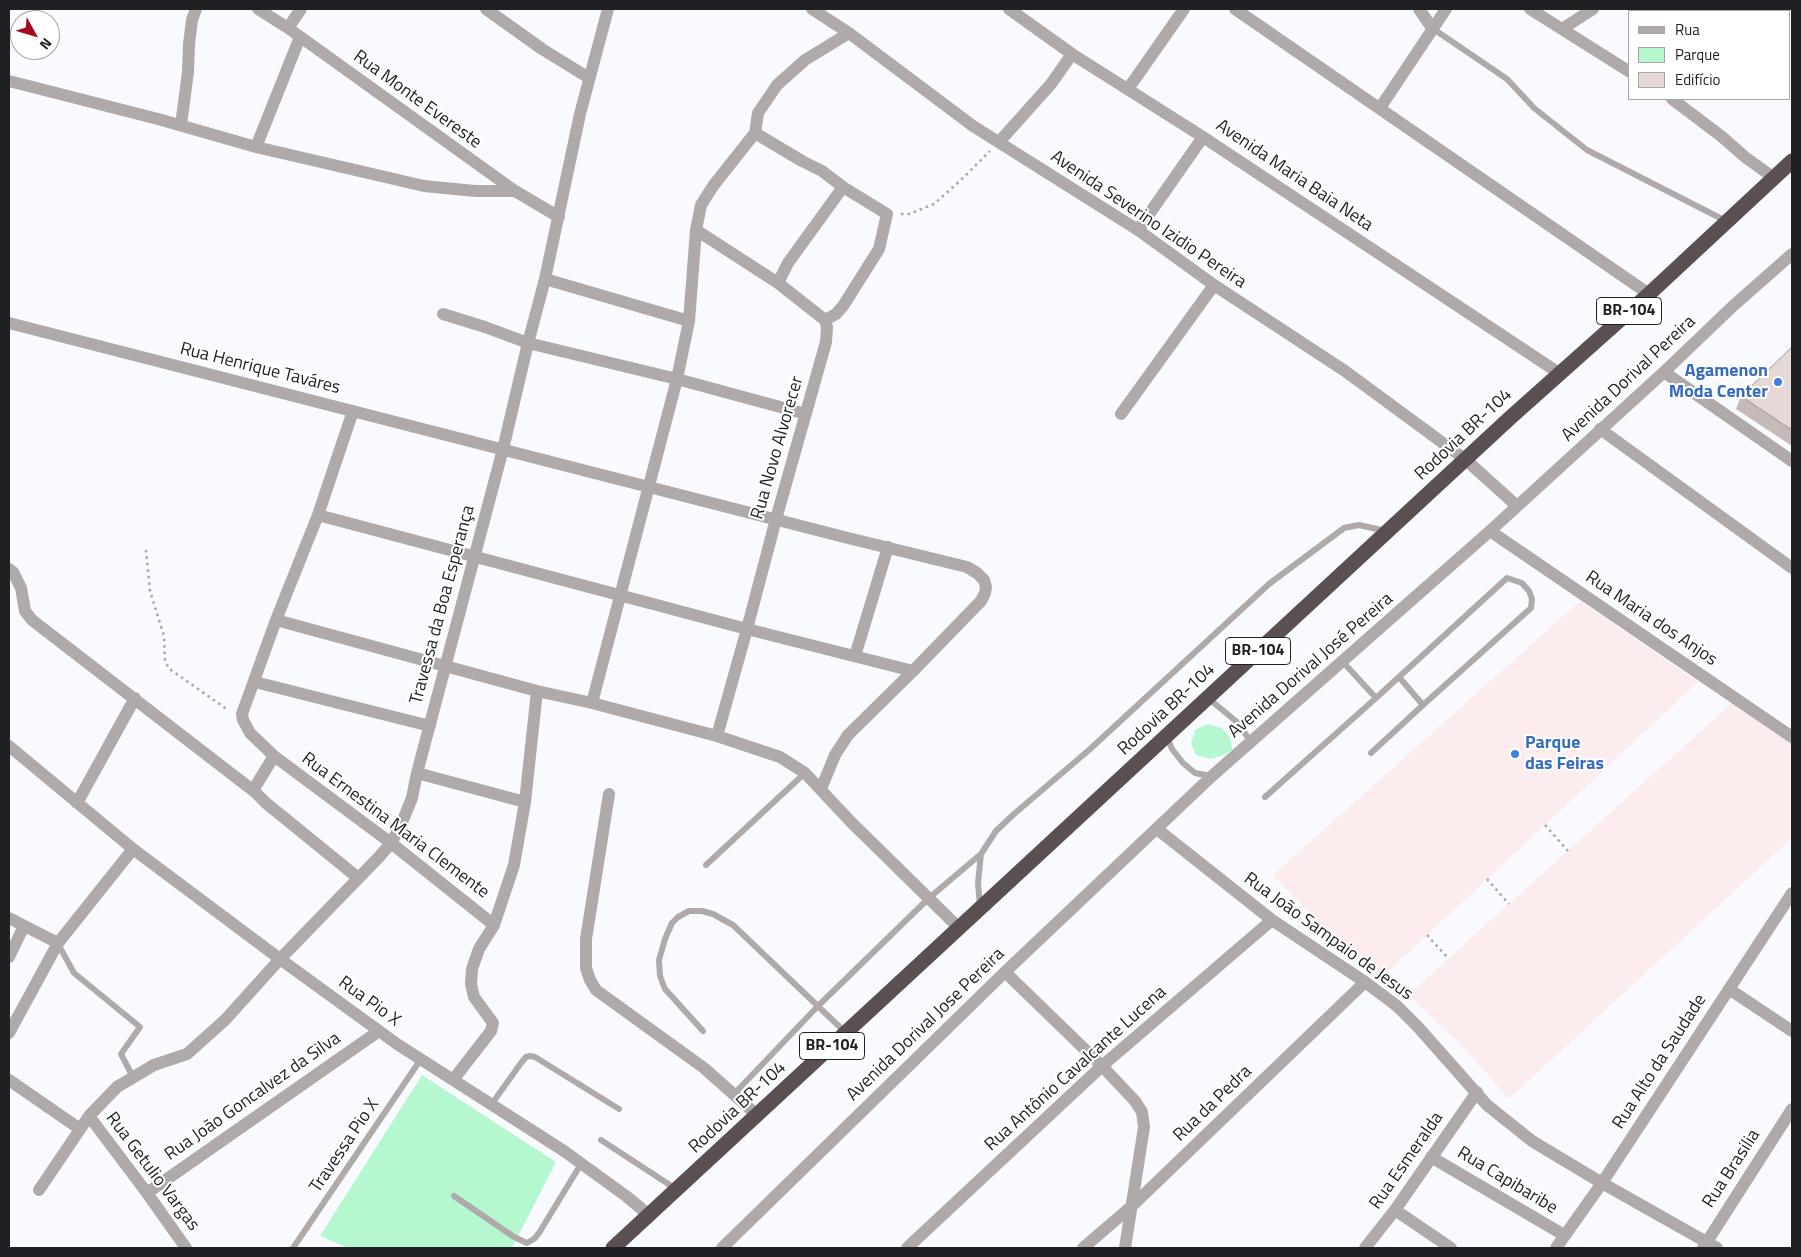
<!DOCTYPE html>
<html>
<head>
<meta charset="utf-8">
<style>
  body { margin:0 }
  #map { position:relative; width:1801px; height:1257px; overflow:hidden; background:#f9faff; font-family:"Titillium Web",sans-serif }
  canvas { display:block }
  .frame { position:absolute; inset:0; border:10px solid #1f2024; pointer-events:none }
  .legend { position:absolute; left:1628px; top:10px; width:162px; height:90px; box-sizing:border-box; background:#fff; border:1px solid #a5a6a7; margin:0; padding:6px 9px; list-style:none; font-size:15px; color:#1f2024 }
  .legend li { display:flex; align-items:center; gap:10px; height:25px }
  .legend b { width:25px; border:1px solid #a5a6a7 }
  .north { position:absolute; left:10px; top:10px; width:50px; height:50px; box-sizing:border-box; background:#fff; border:1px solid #a5a6a7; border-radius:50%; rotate:129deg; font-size:14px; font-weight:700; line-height:20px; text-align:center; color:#1f2024 }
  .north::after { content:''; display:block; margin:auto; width:18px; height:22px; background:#a40a1e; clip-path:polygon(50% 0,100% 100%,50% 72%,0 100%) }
</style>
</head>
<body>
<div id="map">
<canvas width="1801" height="1257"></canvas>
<div class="frame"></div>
<ul class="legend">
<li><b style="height:6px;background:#afa9aa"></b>Rua</li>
<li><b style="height:14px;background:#b5f8cf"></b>Parque</li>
<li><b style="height:14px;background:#e6d8d7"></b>Edifício</li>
</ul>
<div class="north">N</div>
</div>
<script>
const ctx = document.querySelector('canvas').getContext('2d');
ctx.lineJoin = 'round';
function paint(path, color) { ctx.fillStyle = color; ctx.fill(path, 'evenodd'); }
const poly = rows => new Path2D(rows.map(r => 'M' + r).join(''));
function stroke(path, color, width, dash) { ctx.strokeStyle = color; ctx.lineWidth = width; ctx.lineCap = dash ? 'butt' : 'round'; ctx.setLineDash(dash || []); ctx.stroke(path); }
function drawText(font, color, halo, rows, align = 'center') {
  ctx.font = font + ' "Titillium Web",sans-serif'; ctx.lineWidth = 4; ctx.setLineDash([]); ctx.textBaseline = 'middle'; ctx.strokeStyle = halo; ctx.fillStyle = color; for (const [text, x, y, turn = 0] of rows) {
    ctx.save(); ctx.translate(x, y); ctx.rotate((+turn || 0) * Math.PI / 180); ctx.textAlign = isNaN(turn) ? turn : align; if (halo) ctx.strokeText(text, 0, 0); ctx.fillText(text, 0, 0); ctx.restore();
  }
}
paint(poly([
  [1580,601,1698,682,1377,982,1273,875],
  [1733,702,1792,743,1792,838,1509,1099,1461,1045,1408,995]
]), '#fceced');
paint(poly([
  [1207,724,1222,728,1231,739,1232,750,1224,755,1211,759,1196,755,1191,744,1195,730],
  [422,1075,556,1162,512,1248,348,1248,320,1236]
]), '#b5f8cf');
stroke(poly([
  [901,214,909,214,934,204,962,179,990,151],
  [146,550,150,591,164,636,165,662,171,670,228,710],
  [1545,825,1568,851],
  [1487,879,1509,904],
  [1427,935,1448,958]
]), '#a5a6aa', 2.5, [2.5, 4]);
stroke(poly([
  [1432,28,1507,79,1534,108,1587,150,1726,221],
  [1343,662,1376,698,1507,578,1522,583,1529,591,1532,599,1531,608,1423,705,1399,677],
  [1208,698,1237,722,1251,742],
  [1167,737,1172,749,1183,763,1195,773,1211,776],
  [1371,753,1423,705],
  [1265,797,1376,698],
  [706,865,805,773],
  [980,906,978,883,981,854,996,831,1014,814,1089,750,1269,584,1344,528,1359,525,1386,531],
  [58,944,74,973,140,1027,121,1054,133,1077],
  [703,1031,665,989,660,976,659,960,665,939,672,923,678,917,689,911,702,911,713,914,733,925,845,1032],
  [734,1094,818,1006,929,898,981,854],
  [491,1105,521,1063,526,1057,530,1056,535,1057,619,1109],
  [601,1140,676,1189],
  [454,1196,514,1237,527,1243,534,1239,539,1233,581,1164],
  [293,1248,421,1059]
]), '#afa9aa', 6);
stroke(poly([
  [258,9,288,28,515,191,559,217],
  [486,9,542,49,589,78],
  [812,9,849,33,973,126,1138,230,1214,285,1345,371,1466,460,1517,506],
  [1009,9,1072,54,1203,137,1559,373],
  [1235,9,1649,294],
  [1419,9,1432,28],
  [1530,9,1630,72],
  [288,28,301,9],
  [1562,29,1593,9],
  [9,81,158,119,256,147,424,186,475,191,515,191],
  [1128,89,1184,9],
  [1672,99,1721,136,1745,157,1774,178],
  [1380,108,1446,9],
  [181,125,188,72,189,44,192,20,196,9],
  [755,133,802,161,822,171,843,187,788,263,778,283],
  [999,142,1051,84,1072,54],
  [256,147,300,37],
  [696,230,778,283,825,320,827,327,826,342,776,519,747,629,717,736],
  [1138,230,1203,137],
  [545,279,689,321],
  [443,314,485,327,528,343,677,379,806,414],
  [825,320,836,314,843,306,879,249,887,214,843,187],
  [9,323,848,538,967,567,977,573,984,580,986,587,985,593,981,601,913,671,848,735,835,755,821,789],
  [1664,372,1792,461],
  [353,411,318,515,276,620,242,714,243,720,250,733,274,756,391,843,494,925],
  [1121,414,1214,285],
  [1600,429,1792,568],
  [318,515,747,629,913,671],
  [1490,531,1792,737],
  [9,569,13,572,21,588,25,611,32,620,255,792],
  [276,620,537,691,592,703,717,736,780,757,805,773,851,822,959,928],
  [855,656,888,547],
  [255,682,430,726],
  [592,703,677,379,689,321,696,230,701,205,713,186,755,133,758,113,777,85,805,60,849,33],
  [9,746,133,849,280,959,397,1044,564,1151,626,1196,649,1215],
  [274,756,255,787,255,792,266,803,357,877],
  [417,773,525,802],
  [609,794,586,939,586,968,590,980,596,990,704,1068,757,1115],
  [77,803,135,698],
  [1157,829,1272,920,1365,982,1397,1006,1418,1027,1487,1105,1532,1141,1602,1183,1717,1248],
  [9,918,58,943],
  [9,957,24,926],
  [1005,972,1102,1066,1135,1101,1142,1112,1144,1127,1125,1248],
  [1729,989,1792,1031],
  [9,1033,58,943,133,849],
  [9,1080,80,1129],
  [453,1080,491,1031,493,1023,474,997,471,984,472,969,479,949,494,925,514,865,525,802,537,691],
  [89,1116,147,1193,186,1248],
  [1431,1157,1564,1235],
  [39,1190,89,1116,117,1087,154,1065,187,1054,225,1020,280,959,379,857,391,843,401,825,412,798,417,773,503,449,528,343,545,279,580,114,608,9],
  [147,1193,379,1031],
  [1395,1210,1451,1248],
  [722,1248,1005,972,1212,776,1490,531,1664,372,1733,306,1792,254],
  [907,1248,1102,1066,1272,920],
  [1083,1248,1133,1205,1365,982],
  [1365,1248,1395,1210,1477,1092],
  [1556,1248,1602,1183,1792,893],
  [1703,1248,1792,1109]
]), '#afa9aa', 12);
stroke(poly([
  [613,1248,1511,417,1649,294,1792,161]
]), '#5a4f51', 15);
paint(poly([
  [1792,347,1792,446,1736,409,1741,396]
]), '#c6bab9');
const building = poly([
  [1792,347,1792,430,1741,396,1792,347]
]);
paint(building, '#e6d8d7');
stroke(building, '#a19796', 1);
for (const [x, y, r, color] of [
  [1778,382,5,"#3f7fe0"],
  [1515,754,5,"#3f7fe0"]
]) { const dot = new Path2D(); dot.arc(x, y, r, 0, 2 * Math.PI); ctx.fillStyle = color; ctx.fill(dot); stroke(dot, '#fff', 2); }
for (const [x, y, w] of [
  [1629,311,65],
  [1258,651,65],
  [832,1046,65]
]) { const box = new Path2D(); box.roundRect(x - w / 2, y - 13.5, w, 27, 4); ctx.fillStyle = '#fff'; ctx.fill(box); stroke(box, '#1f2024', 1); }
drawText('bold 16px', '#1f2024', null, [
  ["BR-104",1629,311],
  ["BR-104",1258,651],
  ["BR-104",832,1046]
]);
drawText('18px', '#1f2024', '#fff', [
  ["Rua Monte Evereste",417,100,36],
  ["Avenida Maria Baia Neta",1294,176,34],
  ["Avenida Severino Izidio Pereira",1148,220,34],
  ["Rua Henrique Taváres",260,369,14],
  ["Avenida Dorival Pereira",1629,379,-43],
  ["Rodovia BR-104",1464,435,-43],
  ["Rua Novo Alvorecer",778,448,-74],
  ["Travessa da Boa Esperança",443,605,-75],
  ["Rua Maria dos Anjos",1651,619,34],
  ["Avenida Dorival José Pereira",1311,666,-41],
  ["Rodovia BR-104",1167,710,-43],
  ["Rua Ernestina Maria Clemente",395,826,37],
  ["Rua João Sampaio de Jesus",1328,937,36],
  ["Rua Pio X",369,1002,36],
  ["Avenida Dorival Jose Pereira",926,1025,-44],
  ["Rua Alto da Saudade",1660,1062,-57],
  ["Rua Antônio Cavalcante Lucena",1076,1069,-42],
  ["Rua João Goncalvez da Silva",253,1097,-35],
  ["Rua da Pedra",1213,1104,-44],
  ["Rodovia BR-104",738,1108,-43],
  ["Travessa Pio X",345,1146,-56],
  ["Rua Esmeralda",1407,1161,-55],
  ["Rua Brasilia",1732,1169,-57],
  ["Rua Getulio Vargas",152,1172,53],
  ["Rua Capibaribe",1507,1181,31]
]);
drawText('bold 18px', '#366cbe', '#fff', [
  ["Agamenon",1768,372],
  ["Moda Center",1768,393],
  ["Parque",1525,744,"left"],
  ["das Feiras",1525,765,"left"]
], 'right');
</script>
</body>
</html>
